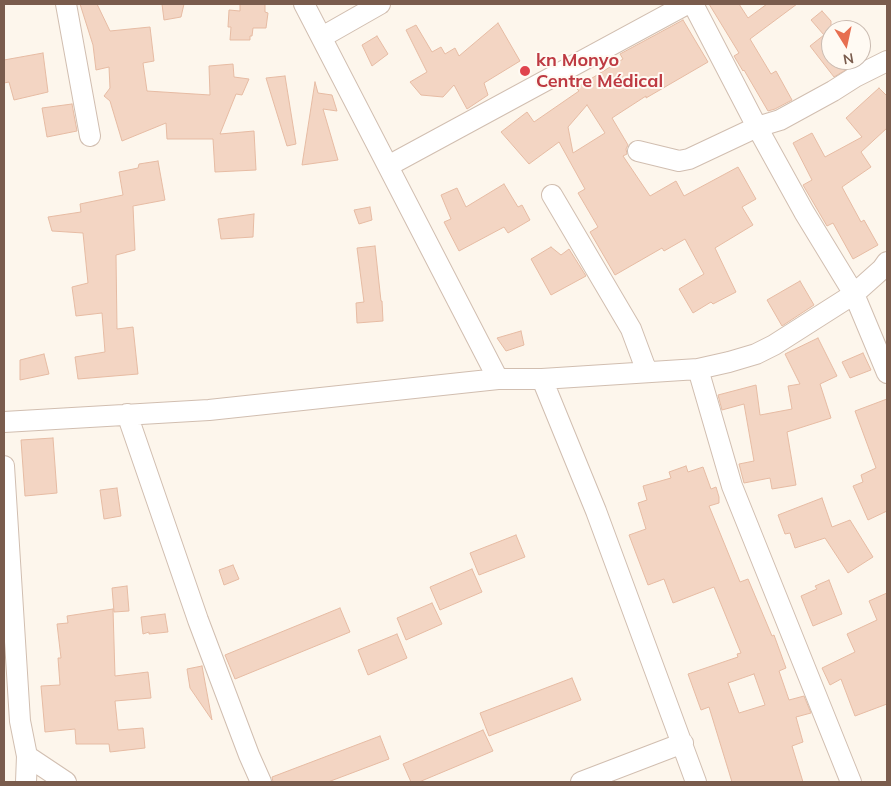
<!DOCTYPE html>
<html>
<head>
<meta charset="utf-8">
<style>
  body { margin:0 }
  #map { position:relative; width:891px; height:786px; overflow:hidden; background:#fdf6ec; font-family:Mulish,sans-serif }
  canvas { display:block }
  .frame { position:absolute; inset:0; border:5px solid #7a5c4d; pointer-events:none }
  .north { position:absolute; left:821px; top:20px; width:50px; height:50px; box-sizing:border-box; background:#fffaf3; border:1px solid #cabbb1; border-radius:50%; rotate:170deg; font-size:14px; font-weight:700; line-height:20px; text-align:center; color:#7a5c4d }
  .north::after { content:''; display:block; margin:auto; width:18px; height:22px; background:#e76f51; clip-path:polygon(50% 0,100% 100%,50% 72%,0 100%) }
</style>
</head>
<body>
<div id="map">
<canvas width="891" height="786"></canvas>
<div class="frame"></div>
<div class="north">N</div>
</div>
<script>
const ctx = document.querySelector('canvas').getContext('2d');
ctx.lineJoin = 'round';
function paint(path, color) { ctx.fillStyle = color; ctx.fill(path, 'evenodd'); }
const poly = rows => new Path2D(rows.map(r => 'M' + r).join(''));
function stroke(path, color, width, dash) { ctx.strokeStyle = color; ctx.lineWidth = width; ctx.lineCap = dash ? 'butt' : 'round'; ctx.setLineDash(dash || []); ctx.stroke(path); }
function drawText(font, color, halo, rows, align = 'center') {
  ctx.font = font + ' Mulish,sans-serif'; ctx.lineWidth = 4; ctx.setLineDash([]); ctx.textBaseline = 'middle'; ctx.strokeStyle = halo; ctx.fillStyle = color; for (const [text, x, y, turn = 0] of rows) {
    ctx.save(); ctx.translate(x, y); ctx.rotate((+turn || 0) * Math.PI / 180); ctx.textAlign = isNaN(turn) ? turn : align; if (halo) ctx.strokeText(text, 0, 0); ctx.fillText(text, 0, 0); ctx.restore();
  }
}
const building = poly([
  [80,4,97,4,110,31,150,27,154,61,143,63,147,91,210,95,209,66,233,64,234,77,249,79,242,95,236,94,220,134,254,131,256,170,215,172,213,139,167,139,166,123,122,141,110,101,104,96,110,88,109,67,96,70,93,45,80,4],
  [162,4,184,4,181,17,164,20,162,4],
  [240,4,265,4,265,12,268,13,266,28,253,28,252,36,250,36,250,40,230,40,231,27,228,27,229,10,240,11,240,4],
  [709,4,739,4,748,18,767,4,797,4,750,39,771,74,776,71,792,100,775,109,768,111,744,70,743,71,734,56,739,53,709,4],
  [822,11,831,21,831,60,862,60,834,77,810,46,824,35,811,20,822,11],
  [683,20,708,62,646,98,646,96,612,118,628,145,626,149,627,154,623,156,650,196,676,181,684,196,738,167,756,199,742,207,753,225,715,248,736,292,713,304,711,302,693,313,679,289,704,274,685,239,664,251,662,248,615,275,590,232,598,227,578,193,585,189,559,142,529,164,501,132,527,112,534,122,579,91,576,88,623,59,620,54,683,20],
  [587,105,605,133,573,153,568,127,587,105],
  [498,23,520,61,484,83,488,95,467,109,454,85,443,97,421,95,410,82,427,72,406,30,416,25,432,52,441,47,445,54,455,48,459,56,498,23],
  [377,36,388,54,372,66,362,45,377,36],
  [43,53,48,92,14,100,9,82,4,83,4,60,43,53],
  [285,76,296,144,287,146,266,78,285,76],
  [315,82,318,93,332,95,337,111,323,109,338,160,302,165,315,82],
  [879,88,887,96,887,128,861,152,871,167,842,187,861,222,864,220,878,245,853,259,833,223,827,226,803,185,812,180,793,143,812,133,825,157,862,137,846,118,879,88],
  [72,104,77,131,47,137,42,108,72,104],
  [158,161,165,200,133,206,135,250,116,255,117,329,133,327,138,374,78,379,75,357,105,352,102,313,76,316,72,287,88,283,83,233,52,231,48,217,81,212,80,204,123,195,119,172,138,168,139,164,158,161],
  [504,184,518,207,522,205,530,220,508,233,504,227,459,251,444,222,451,219,441,195,457,188,466,207,504,184],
  [370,207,372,220,359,224,354,210,370,207],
  [254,214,253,237,221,239,218,219,254,214],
  [375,246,381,301,382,301,383,321,357,323,356,303,364,302,357,248,375,246],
  [551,247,561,255,569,249,586,276,551,295,531,259,551,247],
  [800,281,814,305,782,326,767,300,800,281],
  [521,331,524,345,506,351,497,338,521,331],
  [818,338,837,376,820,384,831,418,787,432,796,485,772,489,770,478,744,483,739,464,754,461,744,404,722,410,718,395,756,385,760,415,792,409,788,386,800,384,785,354,818,338],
  [863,353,871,370,850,378,842,362,863,353],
  [44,354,49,374,20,380,20,360,44,354],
  [887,399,887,511,868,520,853,486,863,482,861,475,876,468,855,411,887,399],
  [53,438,57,493,25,496,21,440,53,438],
  [686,466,688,472,703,467,711,489,716,487,719,497,719,503,709,506,740,582,748,579,772,636,774,635,786,668,779,671,789,700,804,696,811,713,796,717,803,742,792,746,803,782,732,782,709,707,701,710,688,674,738,657,737,654,741,653,714,587,673,603,664,579,648,585,629,535,646,529,638,503,647,500,643,486,671,478,669,472,686,466],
  [754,674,765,705,739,713,728,683,754,674],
  [117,488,121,516,104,519,100,490,117,488],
  [822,498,832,527,850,520,873,557,848,573,825,538,795,548,790,533,785,534,778,515,822,498],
  [516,535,525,557,479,575,470,553,516,535],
  [233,565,239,579,224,585,219,570,233,565],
  [472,569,482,592,440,610,430,587,472,569],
  [829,580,842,614,813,626,801,596,817,589,815,586,829,580],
  [127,586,129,611,114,612,112,588,127,586],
  [887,593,887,704,855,716,841,679,830,685,822,668,855,652,847,634,877,620,869,601,887,593],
  [432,603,442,624,406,640,397,618,432,603],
  [340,608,350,632,235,679,225,655,340,608],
  [113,609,115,676,148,672,151,698,115,701,118,730,143,728,145,748,110,752,109,744,76,744,75,729,45,732,41,686,60,685,58,658,61,658,57,624,68,623,67,616,113,609],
  [165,614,168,632,149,634,149,632,143,634,141,617,165,614],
  [397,634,407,658,368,675,358,650,397,634],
  [202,666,212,720,190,688,187,669,202,666],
  [572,678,581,700,489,736,480,713,572,678],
  [483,730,493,751,419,782,411,782,403,764,483,730],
  [380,736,389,759,328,782,273,782,272,777,380,736]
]);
paint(building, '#f3d5c3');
stroke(building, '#e6bba3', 1);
const minor = poly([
  [66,4,90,136],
  [304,4,498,379],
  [693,4,757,127,804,212,854,294,887,373],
  [322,37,380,4],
  [638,151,679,161,689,159,757,127,780,120,833,91,855,77,887,61],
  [388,166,687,4],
  [552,195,631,329,647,372],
  [698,369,732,486,851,782],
  [542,379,596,511,696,782],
  [127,414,198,620,249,755,261,782],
  [4,422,209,410,498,379,542,379,698,369,729,362,756,354,774,345,854,294,882,269,887,262],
  [4,466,20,721,27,756,26,782],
  [27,756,66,782],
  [581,782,683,743]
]);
stroke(minor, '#d1beb0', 22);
stroke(minor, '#fff', 20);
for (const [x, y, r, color] of [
  [525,71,6,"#e0444e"]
]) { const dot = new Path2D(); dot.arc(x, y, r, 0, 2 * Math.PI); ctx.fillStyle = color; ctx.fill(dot); stroke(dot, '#fffaf3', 2); }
drawText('bold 18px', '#be3a42', '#fffaf3', [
  ["kn Monyo",536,61],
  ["Centre Médical",536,82]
], 'left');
</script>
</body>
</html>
